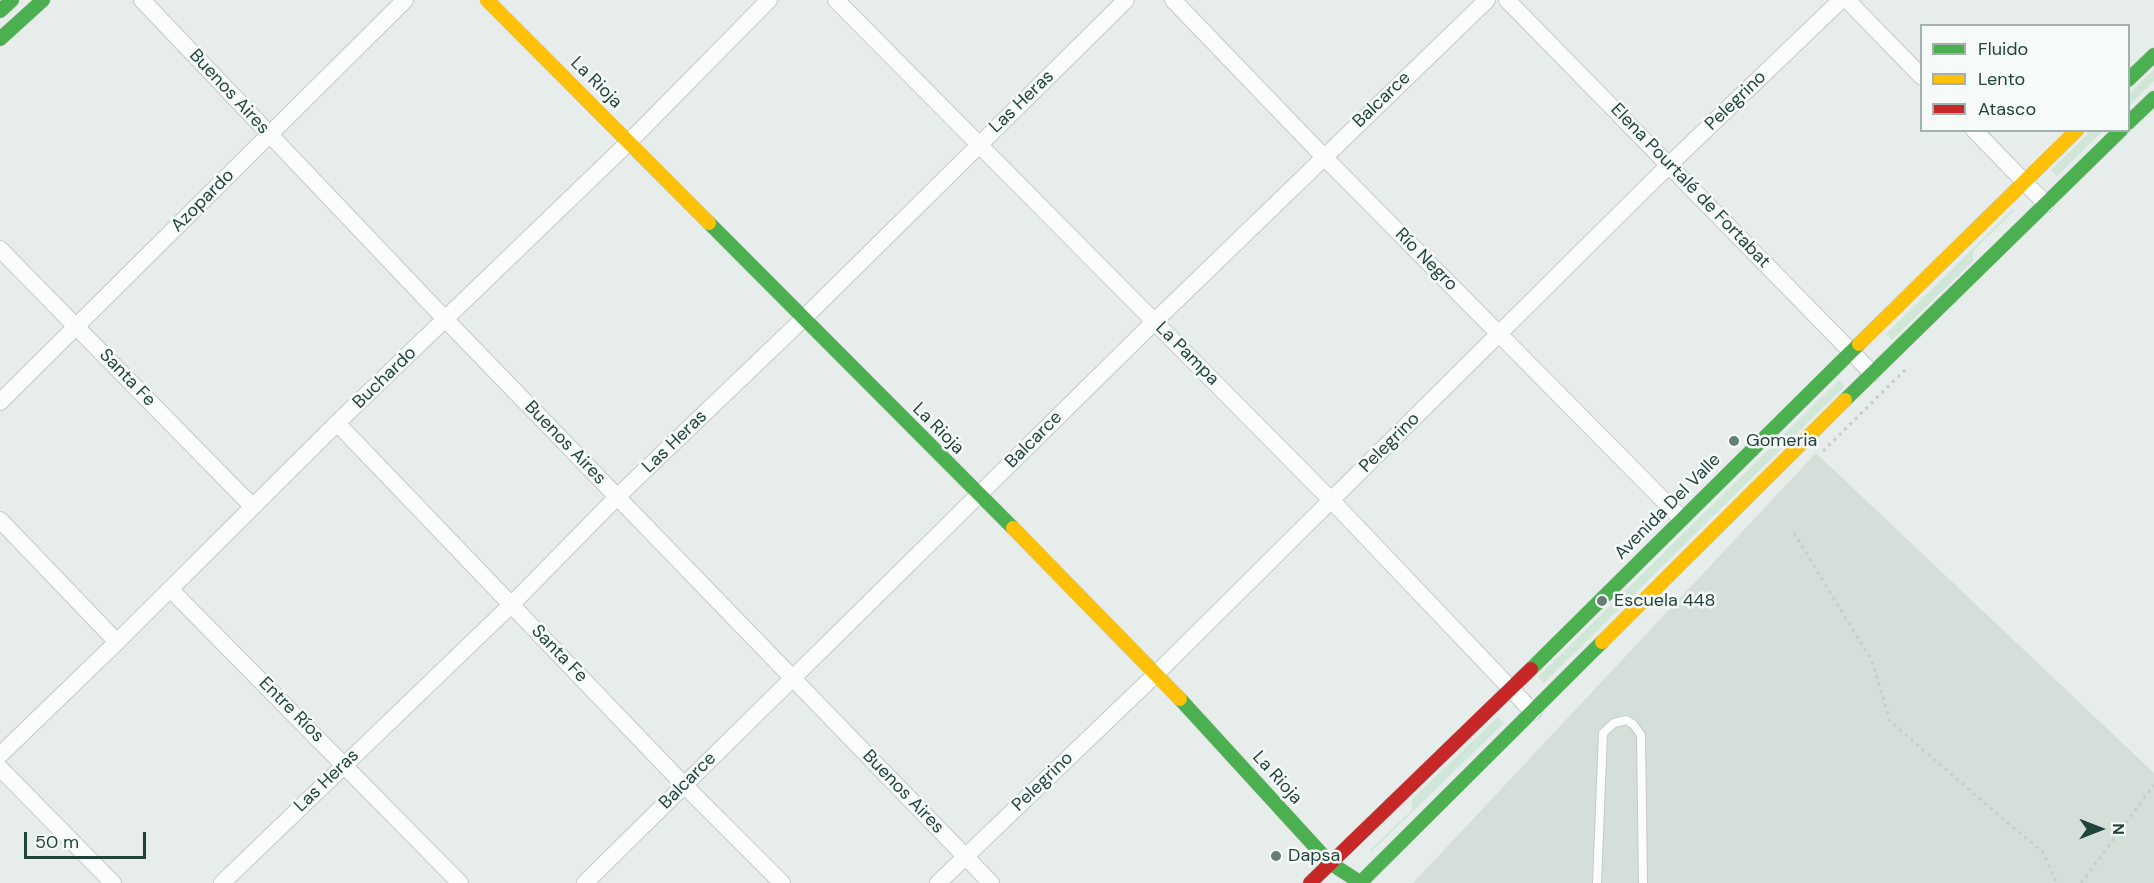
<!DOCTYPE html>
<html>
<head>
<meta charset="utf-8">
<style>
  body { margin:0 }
  #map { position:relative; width:2154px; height:883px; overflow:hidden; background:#e7edea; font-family:"DM Sans",sans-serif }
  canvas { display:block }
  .legend { position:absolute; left:1920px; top:24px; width:210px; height:108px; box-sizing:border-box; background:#f6fbf9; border:2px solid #a1b1ad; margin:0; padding:8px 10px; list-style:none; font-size:18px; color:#22433b }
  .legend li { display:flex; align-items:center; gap:12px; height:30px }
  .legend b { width:30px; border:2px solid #a1b1ad }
  .north { position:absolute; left:2070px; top:799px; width:60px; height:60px; -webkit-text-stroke:4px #f6fbf9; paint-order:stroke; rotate:90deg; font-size:16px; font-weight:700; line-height:24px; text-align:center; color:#22433b }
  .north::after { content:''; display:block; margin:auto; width:21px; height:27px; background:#22433b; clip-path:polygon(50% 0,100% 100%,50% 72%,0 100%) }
  .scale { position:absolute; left:24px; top:832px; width:122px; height:27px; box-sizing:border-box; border:3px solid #22433b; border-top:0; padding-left:8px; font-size:18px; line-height:21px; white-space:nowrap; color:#22433b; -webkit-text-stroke:4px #f6fbf9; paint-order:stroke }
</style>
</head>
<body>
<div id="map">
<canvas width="2154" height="883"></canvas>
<ul class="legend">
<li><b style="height:8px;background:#4caf50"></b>Fluido</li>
<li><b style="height:8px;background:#ffc107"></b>Lento</li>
<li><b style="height:8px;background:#c62828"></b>Atasco</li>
</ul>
<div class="north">N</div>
<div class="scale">50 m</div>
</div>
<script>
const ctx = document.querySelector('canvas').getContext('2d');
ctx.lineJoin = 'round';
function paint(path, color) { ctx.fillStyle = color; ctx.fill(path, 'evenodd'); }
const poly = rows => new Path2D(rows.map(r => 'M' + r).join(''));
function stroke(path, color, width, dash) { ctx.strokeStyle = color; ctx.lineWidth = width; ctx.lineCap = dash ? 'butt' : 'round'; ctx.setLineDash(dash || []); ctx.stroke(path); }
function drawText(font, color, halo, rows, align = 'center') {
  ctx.font = font + ' "DM Sans",sans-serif'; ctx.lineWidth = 5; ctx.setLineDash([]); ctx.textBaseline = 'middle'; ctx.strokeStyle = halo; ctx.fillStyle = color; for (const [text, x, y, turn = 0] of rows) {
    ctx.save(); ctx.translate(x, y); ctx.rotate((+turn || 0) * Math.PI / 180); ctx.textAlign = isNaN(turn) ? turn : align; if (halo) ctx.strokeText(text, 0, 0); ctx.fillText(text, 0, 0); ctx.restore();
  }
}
paint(poly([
  [1816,453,2154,773,2154,883,1413,883]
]), '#d5dfda');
paint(poly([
  [2154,69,2154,81,2129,106,2129,94],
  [2091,131,2103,131,2057,176,2051,170],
  [2013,209,2015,210,1973,251,1973,261,1892,340,1886,334],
  [1839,380,1845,386,1544,683,1538,677],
  [1498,717,1504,723,1371,852,1370,850,1412,810,1412,799]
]), '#d0e6d7');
const lane = poly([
  [1597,883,1603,733,1614,723,1626,720,1633,724,1641,735,1643,883]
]);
const street = poly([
  [142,0,446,320,991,883],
  [836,0,1332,501,1533,712],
  [1173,0,1324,157,1681,518],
  [1507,0,1872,373],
  [1847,0,1922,77],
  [1974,130,2046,204],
  [0,249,253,507],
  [0,402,405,0],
  [337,423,684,785,782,883],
  [0,520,117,642],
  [170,589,460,883],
  [0,755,117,642,337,423,629,142,769,0],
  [0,768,113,883],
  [222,883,511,605,617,497,803,319,1126,0],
  [585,883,1155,321,1487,0],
  [938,883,1157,673,1669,165,1841,0]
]);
const fast = poly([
  [0,11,12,0],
  [0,39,43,0],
  [2128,80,2154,55],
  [2128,123,2154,98],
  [709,223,1013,528],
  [1845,400,2121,130],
  [1531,669,1859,344],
  [1180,699,1330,863,1361,883],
  [1360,883,1602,642]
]);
const slow = poly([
  [487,0,709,223],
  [1859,344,2077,130],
  [1013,528,1180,699],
  [1602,642,1845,400]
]);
const jam = poly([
  [1310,883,1531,669]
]);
stroke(lane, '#c4cac8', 10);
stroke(street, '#c4cac8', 18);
stroke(fast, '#c2cbc7', 15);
stroke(slow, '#c2cbc7', 15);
stroke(jam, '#c2cbc7', 15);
stroke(poly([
  [1823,451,1906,369],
  [1794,533,1872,661,1890,721,2010,825,2042,851,2057,883],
  [2081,883,2154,785]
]), '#c6cecd', 3, [3, 4.5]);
stroke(lane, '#fbfcfc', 8);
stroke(street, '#fbfcfc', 16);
stroke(fast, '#4caf50', 14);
stroke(slow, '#ffc107', 14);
stroke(jam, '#c62828', 14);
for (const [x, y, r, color] of [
  [1734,441,6,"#677e78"],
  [1602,601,6,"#677e78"],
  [1276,856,6,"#677e78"]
]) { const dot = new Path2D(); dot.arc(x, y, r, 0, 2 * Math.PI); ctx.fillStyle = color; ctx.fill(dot); stroke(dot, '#f6fbf9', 2); }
drawText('18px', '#22433b', '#f6fbf9', [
  ["La Rioja",596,83,45],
  ["Buenos Aires",229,92,47],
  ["Balcarce",1382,100,-44],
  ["Pelegrino",1736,101,-44],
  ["Las Heras",1022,102,-44],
  ["Elena Pourtalé de Fortabat",1690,186,46],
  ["Azopardo",203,201,-45],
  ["Río Negro",1426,260,45],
  ["La Pampa",1187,354,45],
  ["Santa Fe",127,378,46],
  ["Buchardo",385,378,-44],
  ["La Rioja",938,429,45],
  ["Balcarce",1034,440,-45],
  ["Las Heras",675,442,-44],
  ["Buenos Aires",565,443,46],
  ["Pelegrino",1390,443,-45],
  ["Avenida Del Valle",1668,507,-45],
  ["Santa Fe",559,654,46],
  ["Entre Ríos",291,710,45],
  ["La Rioja",1277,778,48],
  ["Las Heras",327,781,-44],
  ["Balcarce",688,781,-45],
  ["Pelegrino",1043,782,-44],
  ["Buenos Aires",903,792,46]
]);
drawText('18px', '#22433b', '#f6fbf9', [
  ["Gomeria",1746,441],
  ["Escuela 448",1614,601],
  ["Dapsa",1288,856]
], 'left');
</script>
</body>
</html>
